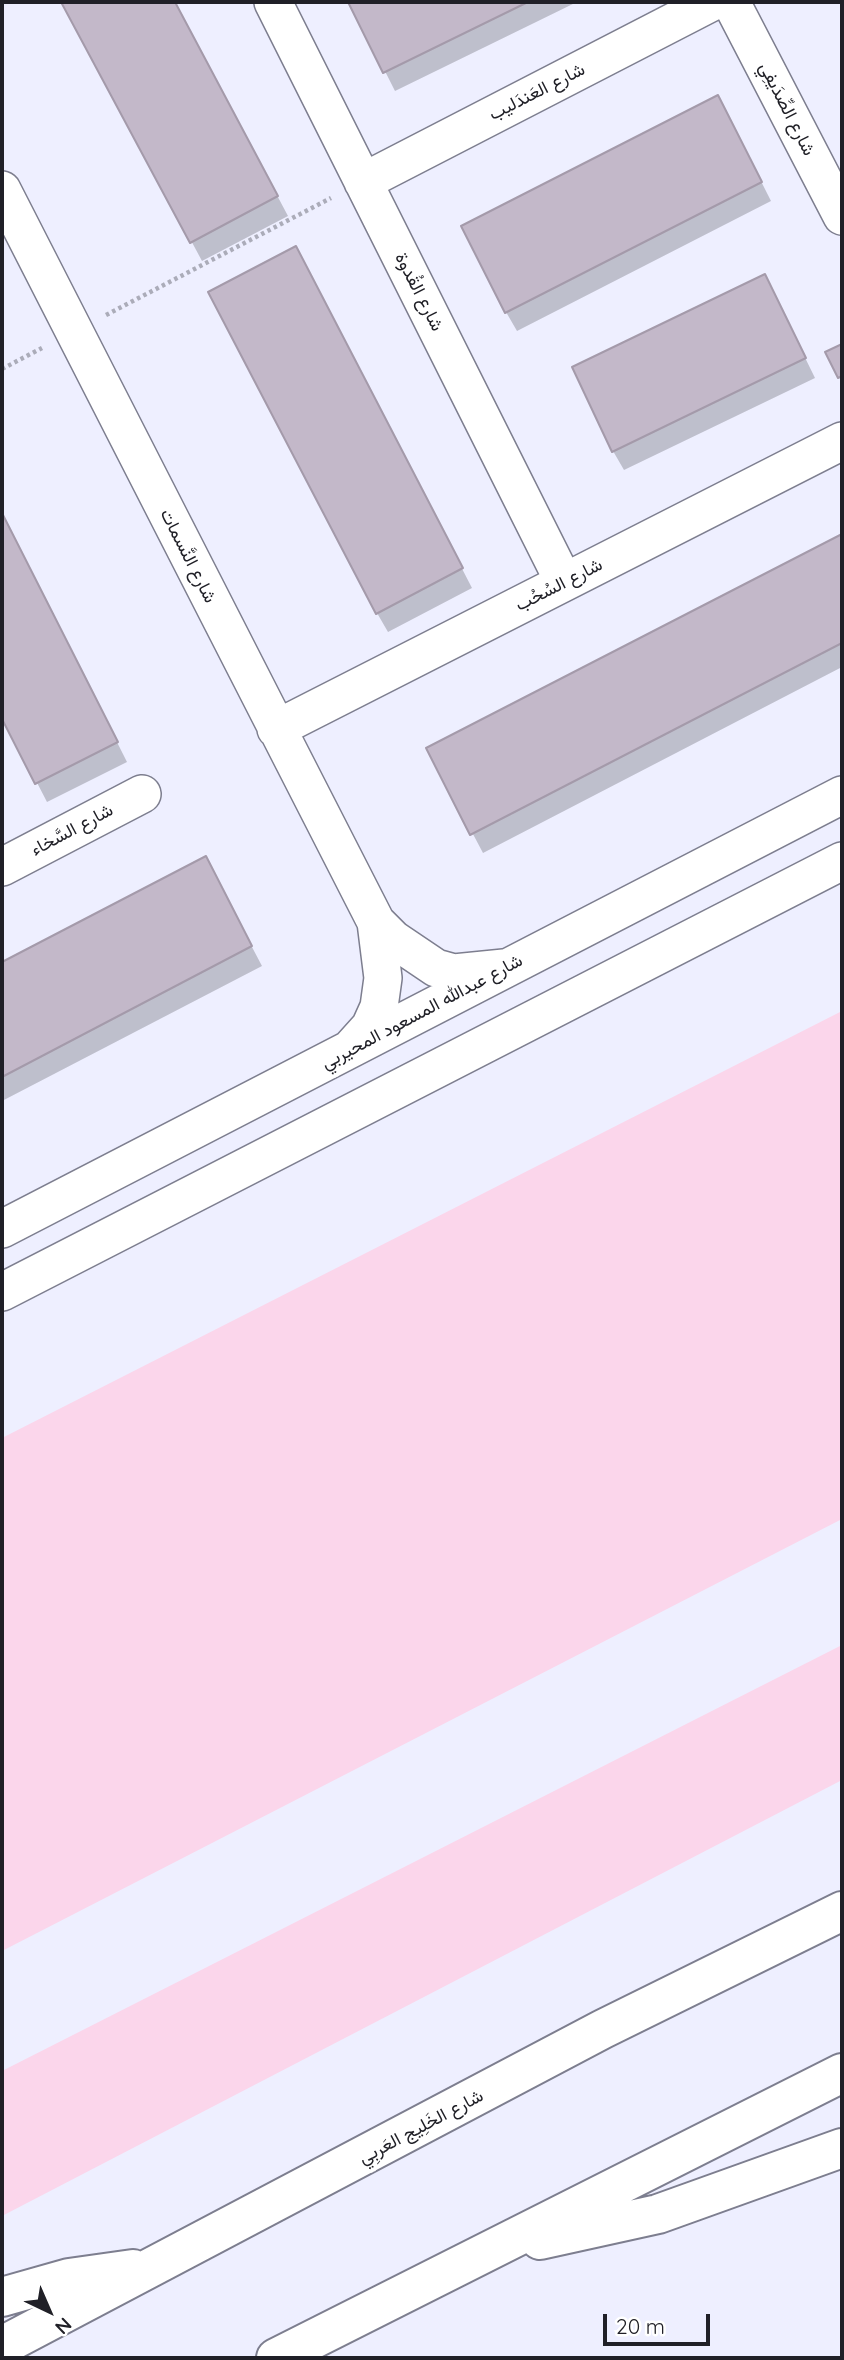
<!DOCTYPE html>
<html>
<head>
<meta charset="utf-8">
<style>
  body { margin:0 }
  #map { position:relative; width:844px; height:2360px; overflow:hidden; background:#eeefff; font-family:Quicksand,sans-serif }
  canvas { display:block }
  .frame { position:absolute; inset:0; border:4px solid #202027; pointer-events:none }
  .north { position:absolute; left:14px; top:2276px; width:70px; height:70px; -webkit-text-stroke:5px #fff; paint-order:stroke; rotate:136deg; font-size:19px; font-weight:700; line-height:28px; text-align:center; color:#202027 }
  .north::after { content:''; display:block; margin:auto; width:24px; height:32px; background:#202027; clip-path:polygon(50% 0,100% 100%,50% 72%,0 100%) }
  .scale { position:absolute; left:603px; top:2314px; width:107px; height:32px; box-sizing:border-box; border:4px solid #202027; border-top:0; padding-left:9px; font-size:21px; line-height:24px; white-space:nowrap; color:#202027; -webkit-text-stroke:5px #fff; paint-order:stroke }
</style>
</head>
<body>
<div id="map">
<canvas width="844" height="2360"></canvas>
<div class="frame"></div>
<div class="north">N</div>
<div class="scale">20 m</div>
</div>
<script>
const ctx = document.querySelector('canvas').getContext('2d');
ctx.lineJoin = 'round';
function paint(path, color) { ctx.fillStyle = color; ctx.fill(path, 'evenodd'); }
const poly = rows => new Path2D(rows.map(r => 'M' + r).join(''));
function stroke(path, color, width, dash) { ctx.strokeStyle = color; ctx.lineWidth = width; ctx.lineCap = dash ? 'butt' : 'round'; ctx.setLineDash(dash || []); ctx.stroke(path); }
function drawText(font, color, halo, rows, align = 'center') {
  ctx.font = font + ' Quicksand,Vazirmatn,sans-serif'; ctx.lineWidth = 7; ctx.setLineDash([]); ctx.textBaseline = 'middle'; ctx.strokeStyle = halo; ctx.fillStyle = color; for (const [text, x, y, turn = 0] of rows) {
    ctx.save(); ctx.translate(x, y); ctx.rotate((+turn || 0) * Math.PI / 180); ctx.textAlign = isNaN(turn) ? turn : align; if (halo) ctx.strokeText(text, 0, 0); ctx.fillText(text, 0, 0); ctx.restore();
  }
}
paint(poly([
  [842,1011,842,1519,2,1951,2,1438],
  [842,1645,842,1780,2,2216,2,2071]
]), '#fbd6eb');
paint(poly([
  [63,2,174,2,288,216,202,261],
  [350,2,577,2,395,91],
  [728,116,771,201,517,331,506,312],
  [306,267,472,588,388,632,377,613],
  [765,276,815,378,624,470,613,451],
  [2,514,127,762,47,802,2,715],
  [842,536,842,667,483,853,428,749],
  [205,858,262,966,2,1101,2,964]
]), '#0003');
const building = poly([
  [61,2,175,2,278,196,190,243,61,2],
  [348,2,528,2,383,73,348,2],
  [718,95,762,182,505,313,461,226,718,95],
  [296,246,463,568,376,614,208,292,296,246],
  [765,274,806,358,612,452,572,367,765,274],
  [842,344,842,376,838,378,825,352,842,344],
  [2,513,118,742,35,784,2,719,2,513],
  [842,534,842,643,470,835,426,748,842,534],
  [206,856,252,946,2,1077,2,962,206,856]
]);
paint(building, '#c3b8c9');
stroke(building, '#a49aaa', 2);
const minor = poly([
  [273,2,564,582],
  [731,2,842,216],
  [363,182,712,2],
  [2,190,376,922,393,939,436,968,454,973,504,968],
  [276,729,842,441],
  [2,867,142,794],
  [352,1047,370,1027,379,1007,383,978,376,922],
  [2,1229,842,795],
  [2,1292,842,861]
]);
const highway = poly([
  [540,2240,658,2214,842,2148],
  [2,2297,69,2278,133,2269],
  [2,2346,603,2029,842,1911],
  [276,2358,842,2073]
]);
stroke(minor, '#7d7e8f', 40);
stroke(highway, '#7d7e8f', 42);
stroke(poly([
  [106,315,331,198],
  [2,369,42,348]
]), '#abacb9', 4.5, [3.5, 3.5]);
stroke(minor, '#fff', 37);
stroke(highway, '#fff', 38);
drawText('18px', '#202027', '#fff', [
  ["شارع العَندَليب",537,92,-27],
  ["شارع الصِّدَيفِي",787,109,63],
  ["شارع القُدوة",419,292,63],
  ["شارع النَّسمات",188,556,63],
  ["شارع السُحُب",559,585,-27],
  ["شارع السَّخاء",72,830,-28],
  ["شارع عبدالله المسعود المحيربي",422,1012,-28],
  ["شارع الخَلِيج العَربِي",421,2127,-28]
]);
</script>
</body>
</html>
